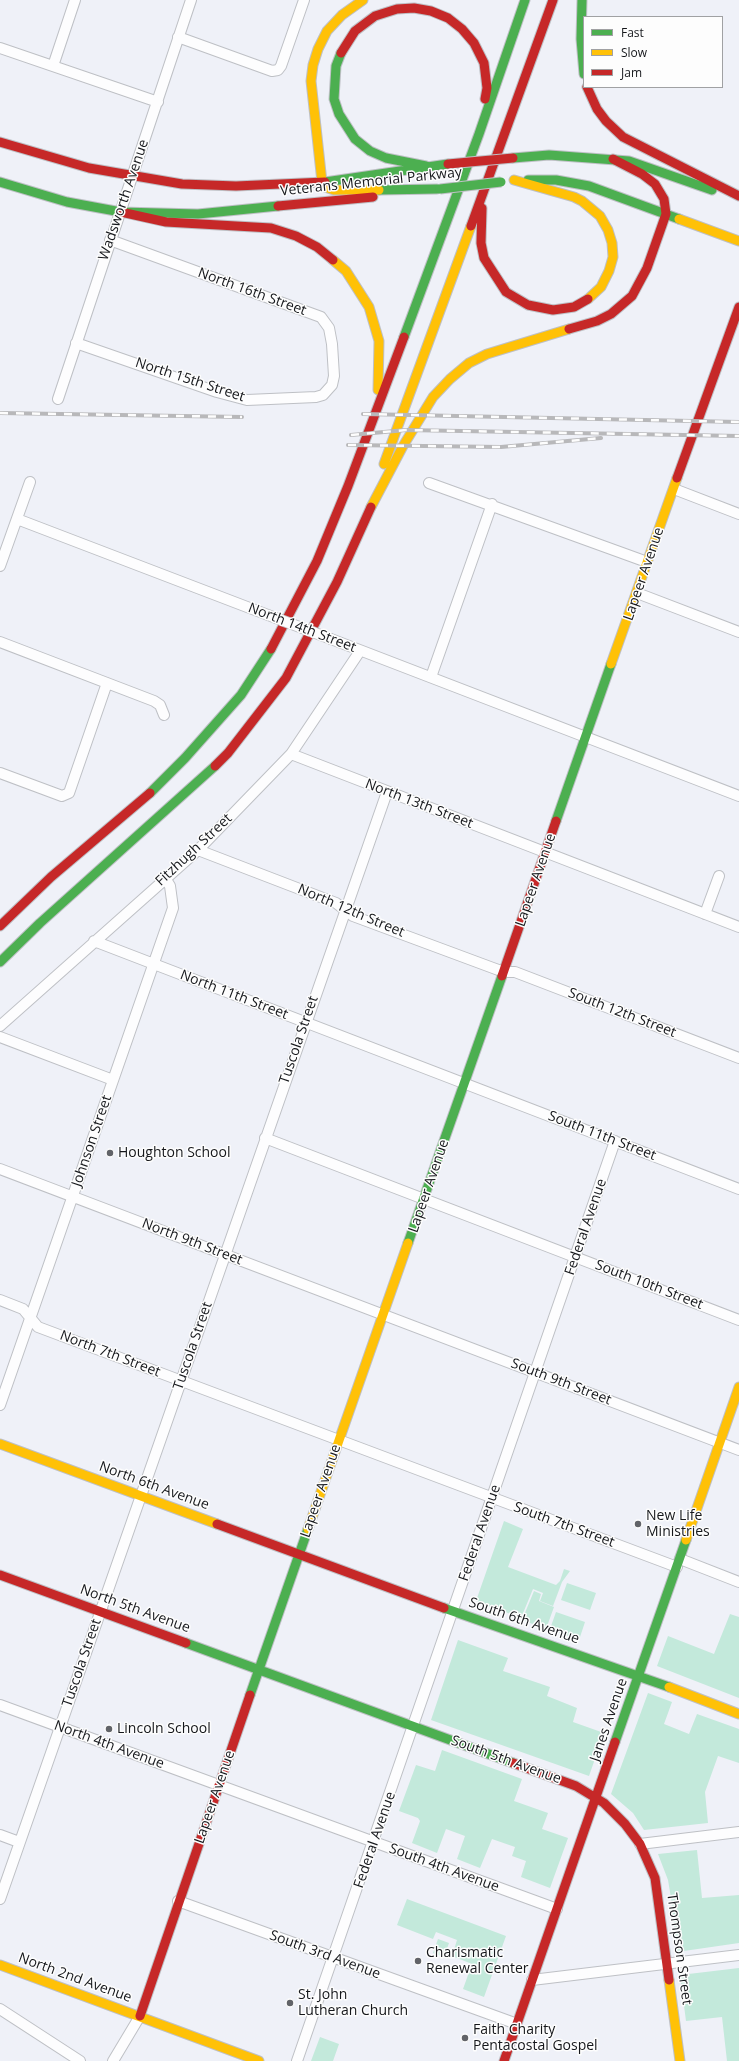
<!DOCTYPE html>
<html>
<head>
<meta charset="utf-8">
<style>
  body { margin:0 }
  #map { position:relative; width:739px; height:2061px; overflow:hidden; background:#eff1f8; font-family:"Open Sans",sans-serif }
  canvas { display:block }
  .legend { position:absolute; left:583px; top:16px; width:140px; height:72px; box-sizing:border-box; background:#fdfdfd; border:1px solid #a0a1a3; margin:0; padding:5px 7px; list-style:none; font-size:12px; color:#15171b }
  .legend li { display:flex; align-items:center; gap:8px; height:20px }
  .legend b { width:20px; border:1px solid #a0a1a3 }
</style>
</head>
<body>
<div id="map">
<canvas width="739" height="2061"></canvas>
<ul class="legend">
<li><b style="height:5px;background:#4caf50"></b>Fast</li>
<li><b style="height:5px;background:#ffc107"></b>Slow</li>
<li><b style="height:5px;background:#c62828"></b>Jam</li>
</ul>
</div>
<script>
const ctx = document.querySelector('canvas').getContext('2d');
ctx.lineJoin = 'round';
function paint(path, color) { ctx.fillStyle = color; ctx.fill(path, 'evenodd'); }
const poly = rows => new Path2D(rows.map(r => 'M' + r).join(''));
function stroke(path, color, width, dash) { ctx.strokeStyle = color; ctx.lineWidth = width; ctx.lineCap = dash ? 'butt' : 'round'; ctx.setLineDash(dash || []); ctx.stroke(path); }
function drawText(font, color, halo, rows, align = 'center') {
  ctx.font = font + ' "Open Sans",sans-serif'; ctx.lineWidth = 3; ctx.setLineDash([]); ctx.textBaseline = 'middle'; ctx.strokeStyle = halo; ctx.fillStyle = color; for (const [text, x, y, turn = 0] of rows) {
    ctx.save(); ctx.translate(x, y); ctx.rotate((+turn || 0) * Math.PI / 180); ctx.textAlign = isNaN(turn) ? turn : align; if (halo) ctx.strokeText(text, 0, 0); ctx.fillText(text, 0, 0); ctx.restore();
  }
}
paint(poly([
  [504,1521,523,1529,508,1567,556,1585,560,1581,564,1569,570,1571,562,1582,553,1606,540,1601,543,1593,533,1589,521,1618,476,1601],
  [567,1583,596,1593,590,1610,561,1600],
  [534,1591,541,1594,539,1601,554,1607,546,1629,522,1620],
  [556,1612,585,1622,579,1640,550,1629],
  [730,1614,739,1617,739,1698,657,1666,668,1636,714,1654],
  [458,1640,508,1658,503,1671,550,1687,547,1696,577,1708,573,1722,604,1733,589,1776,431,1720],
  [648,1693,672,1702,664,1724,689,1734,697,1714,739,1729,739,1763,718,1756,705,1792,708,1823,644,1830,633,1813,611,1794],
  [442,1750,522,1779,514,1801,548,1813,542,1829,568,1838,550,1888,521,1877,526,1861,512,1856,515,1847,492,1839,480,1868,457,1859,465,1836,446,1829,437,1853,412,1843,420,1821,418,1818,399,1811,416,1765,435,1771],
  [697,1850,702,1898,739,1895,739,1943,677,1952,671,1898,668,1880,658,1854],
  [407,1899,506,1936,484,1997,463,1989,472,1964,452,1956,457,1940,436,1932,433,1939,397,1925],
  [438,1939,449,1943,444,1957,433,1953],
  [739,1968,739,2061,727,2061,722,2017,686,2021,680,1975],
  [320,2037,339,2044,333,2061,311,2061]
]), '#c3e9db');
const street = poly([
  [178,37,272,71,278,70,281,66,304,0],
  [0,48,158,102],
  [53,66,75,0],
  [76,343,217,392,247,400,316,397,323,395,332,385,334,376,332,344,329,328,321,317,110,240],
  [58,399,191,0],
  [429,483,647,562],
  [674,489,739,514],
  [17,519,268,615],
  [0,566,30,482],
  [637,593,739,632],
  [331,639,739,796],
  [0,642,154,701,160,705,164,715],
  [431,677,492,504],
  [291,754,739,927],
  [0,773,62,796,69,793,107,683],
  [198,850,336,903,353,916,493,968,504,972,515,972,739,1058],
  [705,914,719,876],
  [94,941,739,1189],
  [0,1026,198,850,291,754,360,651],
  [0,1037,113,1080],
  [265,1138,739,1320],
  [0,1169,739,1450],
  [0,1300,23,1309,38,1327,677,1567],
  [0,1405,173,908,170,886,165,878],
  [680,1559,739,1582],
  [0,1705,557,1909],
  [0,1835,19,1842],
  [640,1844,739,1832],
  [0,1899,387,792],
  [178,1901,517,2024],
  [532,1980,739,1955],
  [0,2009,80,2061],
  [113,2061,140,2016],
  [297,2061,615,1141]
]);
const fast = poly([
  [582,0,581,39,584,74],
  [341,53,336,66,334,99,339,114,355,139,370,151,386,158,426,166],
  [513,158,549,155,629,161,712,190],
  [528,180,556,180,589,186,679,219],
  [0,182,67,202,121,212,198,214,278,206],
  [325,182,448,164],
  [379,190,437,189],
  [404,337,479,134,525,0],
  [150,793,185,758,241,695,271,649],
  [556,821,611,664],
  [0,962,40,923,215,766],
  [408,1243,502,976],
  [444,1608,669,1687],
  [186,1643,513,1763],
  [250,1695,308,1529],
  [615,1742,686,1540]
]);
const slow = poly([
  [363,0,342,15,327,31,318,49,313,65,311,81,322,182,325,187,334,190,379,190],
  [514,180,574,197,582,201,600,216,608,230,612,243,613,257,609,271,601,287,588,299],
  [679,219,739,241],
  [333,260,346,271,369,307,379,341,378,390],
  [384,464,471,226],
  [371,507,403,446,433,397,450,379,469,363,487,354,569,329],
  [611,664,677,478],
  [0,1444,217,1524],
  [308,1529,408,1243],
  [686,1540,739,1387],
  [669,1687,739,1714],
  [0,1965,259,2061],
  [669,1980,680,2061]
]);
const jam = poly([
  [341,53,355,31,375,16,397,9,414,8,431,11,448,18,462,29,474,43,484,63,487,88,485,99],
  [587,87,597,109,606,121,623,137,739,196],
  [0,142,89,168,182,184,236,186,325,182],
  [278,206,373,197],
  [482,208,481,243,484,258,506,292,528,305,553,310,574,307,588,299],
  [121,212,166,222,271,228,296,236,317,247,333,260],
  [471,226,553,0],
  [569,329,597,321,611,314,632,296,647,268,666,214,664,199,655,184,642,174,613,159],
  [677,478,739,307],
  [271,649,317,561,348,486,404,337],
  [215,766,228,753,286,678,337,582,371,507],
  [0,926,51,877,150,793],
  [502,976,556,821],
  [217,1524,444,1608],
  [0,1575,186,1643],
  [513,1763,576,1786,604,1803,625,1824,640,1844,655,1878,669,1980],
  [140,2016,250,1695],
  [504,2061,615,1742]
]);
stroke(street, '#bec0c5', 12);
stroke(fast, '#bec0c5', 11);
stroke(slow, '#bec0c5', 11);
stroke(jam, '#bec0c5', 11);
stroke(street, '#fdfdfe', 10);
stroke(fast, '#4caf50', 9);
stroke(slow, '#ffc107', 9);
stroke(jam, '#c62828', 9);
const rail = poly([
  [0,413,242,417],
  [363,414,739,422],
  [351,435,406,430,739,436],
  [348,445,501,447,601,438]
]);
stroke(rail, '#b8b8ba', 4);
stroke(rail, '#fdfdfd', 2.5, [8]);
const streetBridge = poly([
  [268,615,331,639]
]);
const fastBridge = poly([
  [440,189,501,182]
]);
const jamBridge = poly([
  [448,164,513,158]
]);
stroke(streetBridge, '#bec0c5', 12, []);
stroke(fastBridge, '#bec0c5', 11, []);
stroke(jamBridge, '#bec0c5', 11, []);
stroke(streetBridge, '#fdfdfe', 10);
stroke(fastBridge, '#4caf50', 9);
stroke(jamBridge, '#c62828', 9);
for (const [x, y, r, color] of [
  [110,1153,4,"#616368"],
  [638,1524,4,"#616368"],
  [109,1729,4,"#616368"],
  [418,1961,4,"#616368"],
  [290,2003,4,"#616368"],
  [465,2038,4,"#616368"]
]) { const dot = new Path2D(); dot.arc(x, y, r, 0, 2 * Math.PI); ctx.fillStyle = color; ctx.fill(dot); stroke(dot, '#fdfdfd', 1.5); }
drawText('14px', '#15171b', '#fdfdfd', [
  ["Veterans Memorial Parkway",371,182,-6],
  ["Wadsworth Avenue",124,200,-71],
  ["North 16th Street",252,292,20],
  ["North 15th Street",190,380,18],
  ["Lapeer Avenue",644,574,-71],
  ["North 14th Street",302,628,21],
  ["North 13th Street",419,804,21],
  ["Fitzhugh Street",194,850,-43],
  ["Lapeer Avenue",536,880,-71],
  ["North 12th Street",351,911,23],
  ["North 11th Street",234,995,21],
  ["South 12th Street",622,1013,21],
  ["Tuscola Street",299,1040,-71],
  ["South 11th Street",602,1136,21],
  ["Johnson Street",92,1141,-71],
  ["Lapeer Avenue",429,1186,-71],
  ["Federal Avenue",586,1227,-71],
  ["North 9th Street",192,1242,21],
  ["South 10th Street",649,1285,21],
  ["Tuscola Street",193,1346,-71],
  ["North 7th Street",110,1354,21],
  ["South 9th Street",561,1382,21],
  ["North 6th Avenue",154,1486,20],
  ["Lapeer Avenue",321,1491,-71],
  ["South 7th Street",564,1525,20],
  ["Federal Avenue",480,1533,-71],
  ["North 5th Avenue",135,1609,20],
  ["South 6th Avenue",524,1621,19],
  ["Tuscola Street",82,1663,-71],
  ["Janes Avenue",609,1720,-71],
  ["North 4th Avenue",109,1745,20],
  ["South 5th Avenue",506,1760,20],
  ["Lapeer Avenue",215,1797,-71],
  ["Federal Avenue",375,1840,-71],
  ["South 4th Avenue",444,1868,20],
  ["Thompson Street",679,1949,82],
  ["South 3rd Avenue",325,1955,20],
  ["North 2nd Avenue",75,1978,20]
]);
drawText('14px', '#15171b', '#fdfdfd', [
  ["Houghton School",118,1153],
  ["New Life",646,1516],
  ["Ministries",646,1532],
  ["Lincoln School",117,1729],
  ["Charismatic",426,1953],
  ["Renewal Center",426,1969],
  ["St. John",298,1995],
  ["Lutheran Church",298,2011],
  ["Faith Charity",473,2030],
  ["Pentacostal Gospel",473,2046]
], 'left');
</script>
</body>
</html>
